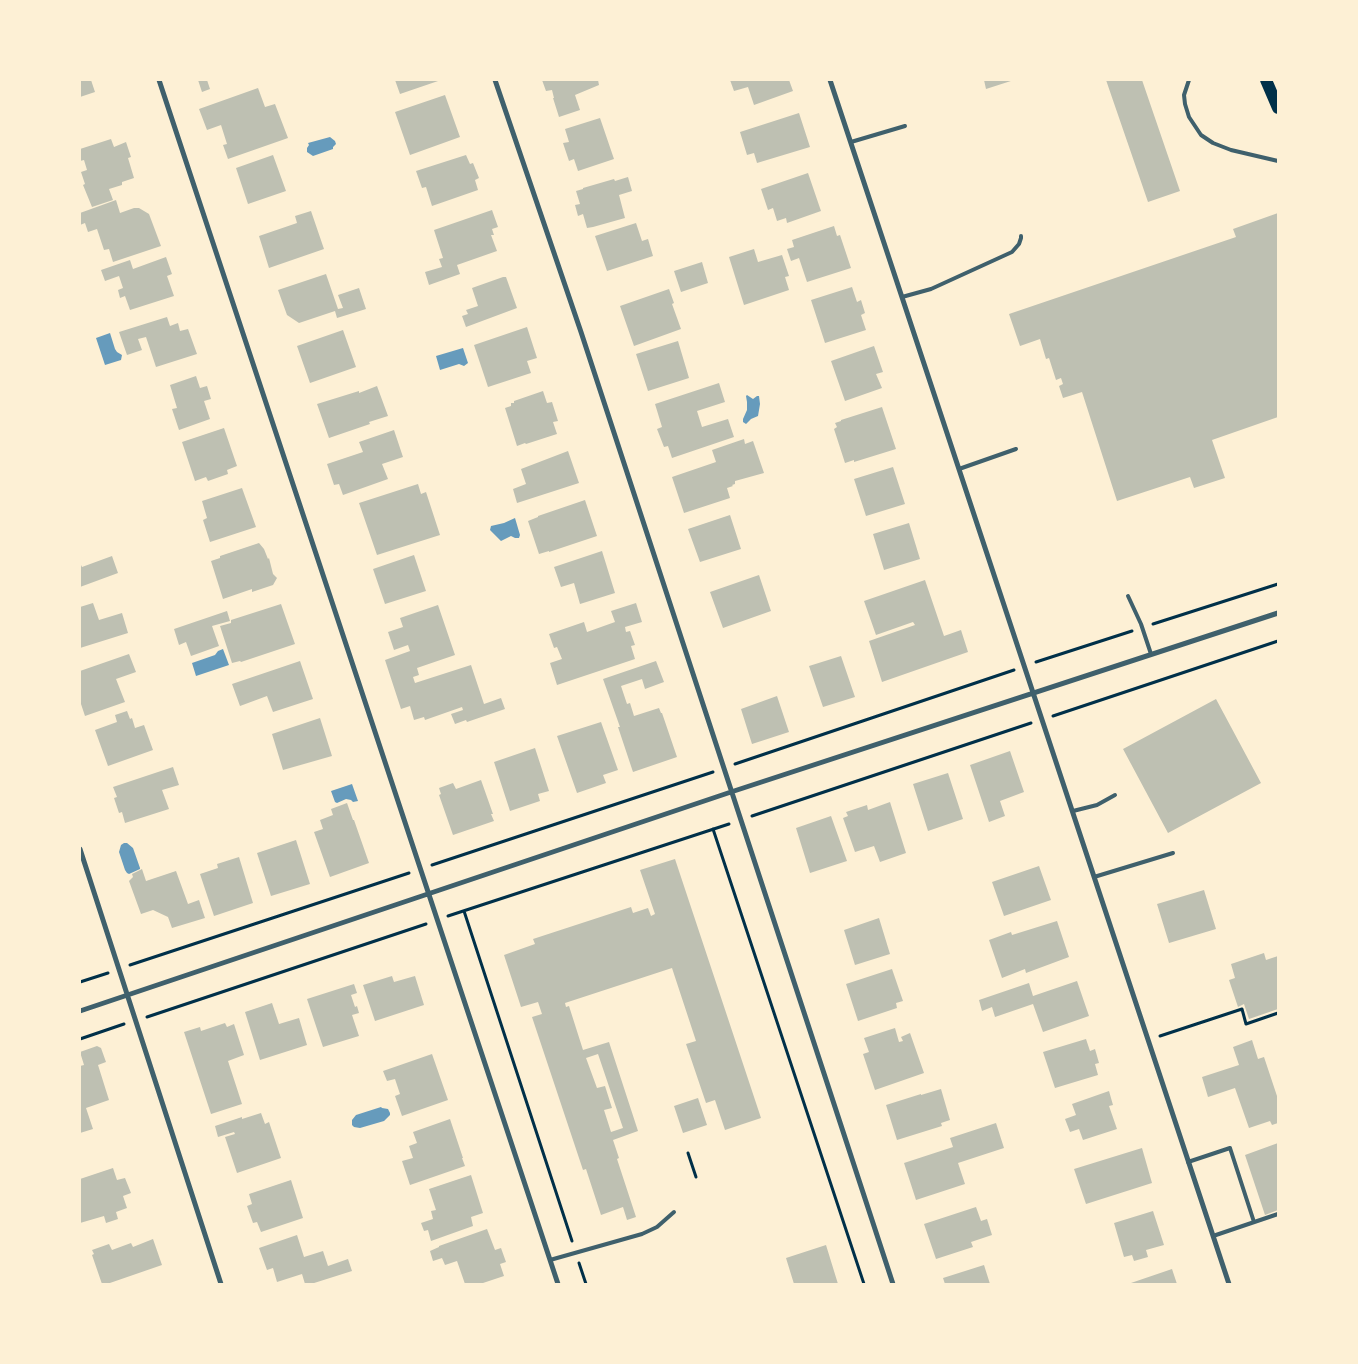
<!DOCTYPE html>
<html>
<head>
<meta charset="utf-8">
<style>
  body { margin:0 }
  #map { position:relative; width:1358px; height:1364px; overflow:hidden; background:#fdf0d5; font-family:Helvetica,sans-serif }
  canvas { display:block }
  .frame { position:absolute; inset:0; border:81px solid #fdf0d5; pointer-events:none }
</style>
</head>
<body>
<div id="map">
<canvas width="1358" height="1364"></canvas>
<div class="frame"></div>
</div>
<script>
const ctx = document.querySelector('canvas').getContext('2d');
ctx.lineJoin = 'round';
function paint(path, color) { ctx.fillStyle = color; ctx.fill(path, 'evenodd'); }
const poly = rows => new Path2D(rows.map(r => 'M' + r).join(''));
function stroke(path, color, width, dash) { ctx.strokeStyle = color; ctx.lineWidth = width; ctx.lineCap = dash ? 'butt' : 'round'; ctx.setLineDash(dash || []); ctx.stroke(path); }
paint(poly([
  [330,137,335,141,336,144,333,147,333,149,313,156,307,152,307,148,309,145,308,143],
  [110,333,115,349,117,352,122,355,121,360,105,365,96,338],
  [463,348,468,363,464,366,459,364,440,370,436,356],
  [747,395,753,399,757,396,759,396,760,404,758,416,751,419,746,424,743,422,743,419,747,410,747,402,746,396],
  [515,518,520,535,519,538,515,538,511,536,501,541,490,530,491,526,504,523],
  [223,649,229,665,196,676,192,663,215,655,218,651],
  [352,784,358,801,353,802,351,800,346,799,337,803,335,802,331,791],
  [124,843,127,843,133,848,140,868,140,869,129,874,127,873,125,870,119,852,121,845],
  [381,1107,382,1108,388,1109,390,1113,390,1115,384,1121,360,1128,354,1127,352,1125,352,1120,356,1115]
]), '#669bbc');
paint(poly([
  [80,80,91,80,95,92,80,97],
  [198,80,207,80,210,89,202,92],
  [395,80,441,80,400,94],
  [542,80,598,80,599,85,575,95,580,110,559,117,553,98,554,98,552,90,546,91],
  [730,80,789,80,793,91,754,105,748,87,734,91],
  [984,80,1014,80,986,89],
  [1106,80,1142,80,1180,191,1148,202],
  [258,88,265,107,275,104,288,138,228,159,223,145,227,144,221,125,207,130,199,109],
  [445,95,460,137,410,155,395,112],
  [799,113,810,147,757,163,754,153,747,155,740,132],
  [600,118,614,159,578,171,574,159,569,161,563,143,569,142,565,129],
  [111,139,114,147,126,142,131,157,128,158,134,178,122,182,122,185,109,189,113,200,92,207,83,185,85,184,81,172,87,170,84,160,80,161,80,149],
  [273,155,286,191,248,204,236,168],
  [466,155,470,164,473,163,479,178,475,180,478,190,432,206,426,187,422,188,416,171],
  [808,173,821,211,787,223,786,218,777,221,773,208,768,210,761,189],
  [628,177,632,191,619,195,625,218,593,227,587,228,583,214,578,216,575,205,580,204,576,191,583,189,583,188,614,179,615,181],
  [116,200,120,213,134,208,139,208,149,214,161,246,113,262,109,249,104,250,97,229,88,232,85,223,80,225,80,213],
  [492,210,498,227,492,229,494,235,491,235,497,251,457,265,460,274,429,285,425,272,442,267,439,259,443,258,434,230],
  [311,211,324,249,269,268,259,236,297,223,295,216],
  [1278,213,1278,417,1212,440,1225,478,1194,488,1190,477,1117,501,1082,392,1063,398,1059,386,1063,384,1061,378,1056,380,1049,358,1046,359,1040,339,1020,346,1009,314,1236,237,1233,229],
  [636,223,642,241,648,239,653,256,607,271,595,236],
  [834,226,837,236,840,235,851,268,807,282,799,258,791,261,787,249,794,247,792,240],
  [754,249,758,262,782,255,789,276,785,277,789,290,744,305,729,257],
  [166,257,172,274,167,276,174,296,130,310,125,296,120,298,118,290,123,288,119,276,105,281,101,270,130,260,133,269],
  [702,262,708,283,681,292,674,271],
  [326,274,338,309,343,308,338,295,359,288,366,309,337,318,335,311,299,323,287,315,278,290],
  [503,277,506,277,517,308,466,327,462,316,468,314,466,310,478,306,472,288],
  [852,287,857,302,861,300,865,313,861,315,866,330,825,343,811,300],
  [669,289,674,303,672,304,681,329,634,346,620,306],
  [167,317,170,326,178,323,180,331,188,329,197,354,156,367,146,337,138,339,142,350,127,355,119,332],
  [527,327,537,358,527,361,531,373,488,387,474,345],
  [343,330,356,367,310,383,297,346],
  [678,341,689,378,648,391,636,354],
  [874,346,883,372,876,374,882,388,845,401,831,361],
  [196,376,200,388,207,386,211,399,204,401,210,419,179,430,172,409,177,408,170,385],
  [719,383,725,402,697,411,702,427,728,419,734,437,672,458,668,446,664,447,657,429,662,427,655,404],
  [377,386,388,416,369,422,370,424,329,438,317,404,359,391,359,393],
  [543,391,547,403,552,402,558,421,553,422,557,434,526,444,525,443,517,446,505,408,511,406,511,403,514,403,514,401],
  [882,407,896,449,854,462,854,460,845,463,834,429,837,427,835,423,841,421,841,420],
  [224,428,237,466,227,470,228,474,208,481,206,477,195,481,182,442],
  [394,430,403,457,382,464,388,479,343,495,339,484,334,485,327,464,363,452,359,442],
  [744,439,745,444,753,441,764,473,735,481,735,484,732,485,733,486,727,488,730,498,684,513,672,477,716,462,712,450],
  [568,451,579,483,517,503,513,489,526,484,521,469],
  [893,467,905,504,866,516,854,479],
  [418,484,421,494,426,492,440,535,377,555,359,503],
  [242,488,256,527,210,542,203,520,207,518,202,501],
  [585,500,597,536,549,552,549,551,539,554,528,521,538,517,538,516],
  [730,515,741,549,700,562,688,529],
  [909,523,920,559,884,570,873,534],
  [259,543,264,549,268,559,269,558,273,574,277,578,273,585,252,592,252,589,223,599,211,561,220,558,220,556],
  [602,551,615,593,580,604,574,583,561,587,554,567],
  [414,555,426,591,385,604,373,569],
  [112,556,118,573,80,587,80,563,82,567],
  [759,575,771,611,723,628,710,592],
  [925,580,944,636,961,630,968,652,882,682,869,641,915,625,913,622,876,635,864,601],
  [93,603,99,620,122,613,128,633,80,648,80,607],
  [636,603,642,622,625,627,626,632,630,631,635,645,631,646,635,659,557,685,550,663,562,659,557,647,554,648,549,634,584,622,587,632,615,622,611,611],
  [281,604,295,644,241,662,240,661,232,663,220,626,231,623,231,620],
  [438,605,455,655,417,668,419,675,413,677,415,683,471,665,484,704,501,698,505,709,467,722,466,720,455,724,451,714,463,710,462,707,425,720,424,717,414,720,410,706,401,709,385,660,410,651,408,645,394,650,388,632,403,627,400,618],
  [227,611,230,621,212,626,219,646,191,656,186,642,179,645,174,629],
  [129,654,136,672,116,679,125,702,85,716,80,701,80,671],
  [841,656,855,697,823,707,809,666],
  [300,661,313,699,273,712,267,696,240,706,232,684],
  [656,661,664,682,645,689,642,679,621,686,627,704,630,703,634,716,659,708,661,713,662,713,677,757,633,772,618,727,620,727,603,679],
  [777,696,789,732,752,744,741,709],
  [1216,699,1261,783,1168,833,1123,749],
  [127,711,130,719,132,718,135,728,144,725,153,750,108,766,95,730,117,722,115,715],
  [320,718,332,756,283,770,272,734],
  [601,722,618,770,603,775,606,783,577,793,557,736],
  [535,748,549,791,538,794,540,801,510,811,494,762],
  [1010,751,1024,792,1000,801,1005,816,989,822,970,765],
  [173,767,179,785,162,790,169,809,125,823,122,812,119,813,114,798,117,797,113,787],
  [948,773,963,819,928,831,913,784],
  [481,780,493,814,491,814,494,821,453,835,439,795,441,794,439,788,453,783,456,789],
  [890,802,906,853,880,862,874,846,855,852,843,818,848,816,846,812,867,805,868,810],
  [347,803,353,820,354,820,369,863,330,877,314,832,323,829,320,820,333,815,331,809],
  [831,816,847,861,810,873,796,828],
  [296,840,310,884,271,896,257,853],
  [239,857,253,903,214,916,200,874,218,868,217,864],
  [675,859,761,1118,725,1130,715,1100,706,1103,686,1044,696,1041,672,968,565,1003,566,1007,569,1006,583,1050,609,1042,638,1131,613,1140,619,1158,617,1159,636,1217,627,1220,623,1207,601,1215,586,1169,583,1170,532,1017,542,1014,538,1002,521,1007,504,955,535,944,533,939,631,907,633,913,648,908,651,916,655,914,640,870],
  [598,1054,623,1128,611,1132,604,1110,612,1108,605,1086,597,1088,586,1058],
  [1039,866,1051,900,1004,916,992,882],
  [142,869,146,881,176,871,188,904,199,900,205,918,172,928,168,917,153,910,141,914,129,881,133,877,132,874],
  [1204,890,1216,929,1169,943,1157,904],
  [879,918,890,954,855,965,844,930],
  [1057,921,1069,957,1026,973,1025,969,1002,978,989,940,1011,932,1012,935],
  [1264,953,1266,960,1278,956,1278,1009,1249,1019,1244,1004,1238,1007,1229,980,1235,978,1231,964],
  [892,969,903,1001,896,1003,897,1008,858,1021,846,984],
  [392,976,394,982,415,976,424,1005,375,1021,363,985],
  [1077,981,1089,1016,1043,1032,1033,1004,995,1017,992,1007,982,1011,979,1000,1029,983,1033,996],
  [354,984,357,993,351,995,355,1007,357,1006,359,1013,352,1015,359,1036,323,1047,307,999],
  [272,1003,279,1024,299,1018,307,1045,260,1060,245,1012],
  [225,1023,227,1027,234,1024,244,1055,228,1061,242,1104,211,1114,184,1032,200,1027,201,1031],
  [895,1028,899,1042,903,1041,901,1037,910,1033,924,1073,875,1090,863,1054,869,1052,864,1038],
  [1086,1039,1090,1051,1095,1049,1099,1063,1095,1064,1098,1075,1055,1088,1043,1052],
  [1252,1040,1258,1059,1264,1057,1278,1099,1278,1123,1272,1125,1270,1121,1249,1128,1235,1088,1208,1097,1202,1077,1239,1065,1233,1047],
  [97,1046,101,1048,106,1062,98,1065,109,1100,86,1108,93,1129,80,1133,80,1066,84,1065,80,1052],
  [432,1054,448,1100,402,1116,395,1096,400,1094,395,1079,387,1081,383,1071],
  [941,1089,950,1120,941,1123,942,1126,897,1140,886,1105,921,1094,921,1095],
  [1109,1091,1113,1105,1109,1106,1117,1129,1083,1140,1079,1129,1070,1132,1065,1119,1076,1115,1072,1104],
  [698,1098,707,1125,683,1133,674,1106],
  [261,1113,265,1124,269,1122,281,1158,237,1173,225,1137,235,1134,234,1132,218,1137,215,1126,242,1117,242,1119],
  [450,1119,463,1158,462,1158,465,1166,410,1185,402,1161,413,1158,409,1146,417,1143,413,1132],
  [996,1123,1004,1148,958,1163,965,1184,916,1200,904,1163,953,1147,950,1138],
  [1278,1143,1278,1210,1265,1215,1245,1155],
  [1142,1148,1152,1183,1086,1204,1074,1169],
  [113,1168,117,1180,125,1178,131,1193,123,1196,127,1208,116,1212,118,1219,106,1223,104,1216,80,1223,80,1179],
  [471,1175,483,1213,471,1217,473,1226,431,1241,428,1230,424,1231,421,1223,433,1219,431,1211,436,1210,429,1189],
  [291,1180,303,1218,261,1232,257,1222,253,1223,247,1206,252,1204,249,1194],
  [976,1207,981,1221,987,1219,992,1235,971,1242,973,1247,936,1259,924,1224],
  [1153,1211,1164,1245,1146,1250,1148,1257,1134,1261,1132,1255,1124,1257,1114,1223],
  [487,1229,495,1250,501,1248,506,1262,500,1264,504,1276,480,1284,465,1284,457,1261,445,1265,442,1258,433,1261,430,1251,439,1247,439,1246],
  [297,1235,304,1257,323,1251,328,1266,348,1259,352,1271,311,1284,305,1284,302,1274,277,1282,273,1268,267,1270,259,1248],
  [153,1239,162,1265,107,1284,102,1284,92,1255,94,1254,92,1250,109,1244,112,1250,131,1243,133,1247],
  [826,1245,838,1284,794,1284,786,1258],
  [984,1265,990,1284,945,1284,943,1278],
  [1172,1269,1177,1284,1128,1284]
]), '#bec0b2');
stroke(poly([
  [1153,624,1278,584],
  [1036,662,1132,631],
  [1053,716,1278,641],
  [735,764,1014,670],
  [752,816,1031,723],
  [713,829,864,1284],
  [432,865,713,772],
  [464,911,572,1241],
  [448,916,729,824],
  [130,965,409,873],
  [80,982,108,973],
  [147,1017,426,924],
  [1160,1036,1242,1009,1246,1024,1278,1013],
  [80,1039,124,1024],
  [688,1153,696,1177],
  [579,1263,586,1284]
]), '#003049', 3);
stroke(poly([
  [1189,80,1184,95,1185,104,1189,117,1201,135,1213,143,1231,150,1278,161],
  [851,142,905,126],
  [902,297,931,289,1012,252,1019,244,1021,238,1021,236],
  [959,469,1016,449],
  [1128,596,1141,624,1151,654],
  [1073,811,1097,805,1115,795],
  [1094,877,1173,853],
  [1188,1162,1230,1148,1254,1222],
  [1213,1236,1278,1214],
  [550,1260,642,1234,657,1227,674,1212]
]), '#3f606c', 4);
stroke(poly([
  [159,80,558,1284],
  [495,80,581,332,893,1284],
  [830,80,1229,1284],
  [80,849,221,1284],
  [80,1011,731,792,1278,613]
]), '#3f606c', 5);
stroke(poly([
  [1266,80,1278,108]
]), '#003049', 12);
</script>
</body>
</html>
